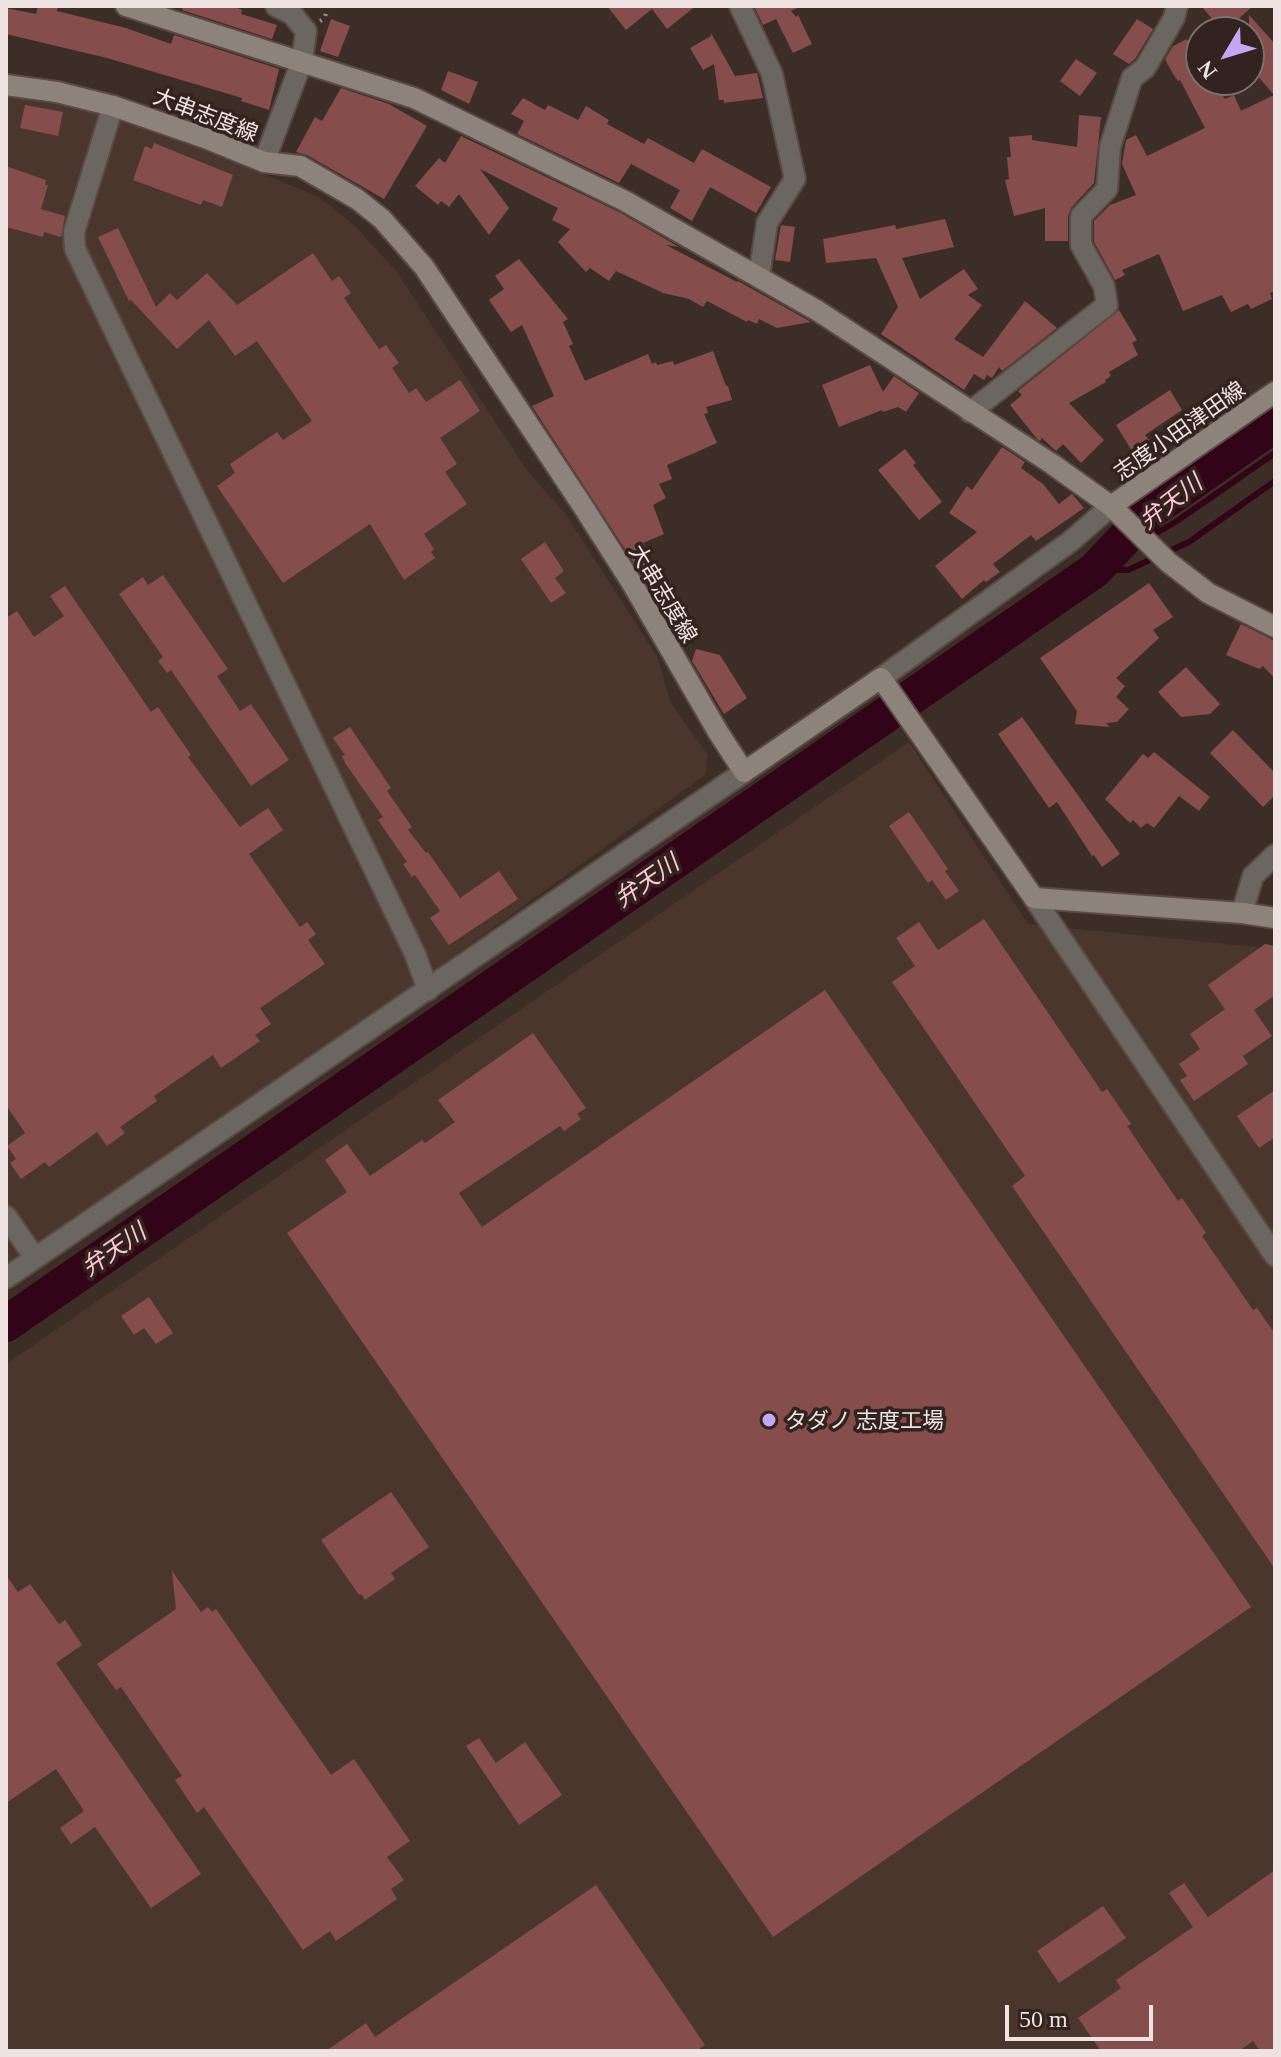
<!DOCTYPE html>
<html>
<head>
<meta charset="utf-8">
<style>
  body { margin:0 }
  #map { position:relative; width:1281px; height:2057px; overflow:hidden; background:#3d2d27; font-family:Georgia,serif }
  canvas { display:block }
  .frame { position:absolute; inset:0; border:8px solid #eee3e0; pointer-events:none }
  .north { position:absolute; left:1185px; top:16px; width:80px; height:80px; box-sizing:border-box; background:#32231e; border:2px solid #7d706c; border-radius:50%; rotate:232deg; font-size:22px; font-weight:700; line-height:32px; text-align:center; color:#eee3e0 }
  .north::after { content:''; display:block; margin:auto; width:28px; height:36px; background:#c3a7f2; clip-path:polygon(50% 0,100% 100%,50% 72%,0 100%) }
  .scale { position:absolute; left:1005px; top:2005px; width:148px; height:36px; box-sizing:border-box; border:4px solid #eee3e0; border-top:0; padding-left:10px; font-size:24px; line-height:28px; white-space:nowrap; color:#eee3e0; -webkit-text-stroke:6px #32231e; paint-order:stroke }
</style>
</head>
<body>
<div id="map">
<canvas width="1281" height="2057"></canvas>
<div class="frame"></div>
<div class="north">N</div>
<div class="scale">50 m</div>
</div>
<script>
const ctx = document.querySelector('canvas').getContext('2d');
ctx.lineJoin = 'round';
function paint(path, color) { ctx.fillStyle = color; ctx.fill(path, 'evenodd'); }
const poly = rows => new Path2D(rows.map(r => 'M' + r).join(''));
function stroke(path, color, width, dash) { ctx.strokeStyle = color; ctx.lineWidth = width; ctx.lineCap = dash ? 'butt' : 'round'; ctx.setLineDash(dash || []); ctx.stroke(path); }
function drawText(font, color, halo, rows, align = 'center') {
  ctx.font = font + ' Georgia,"Noto Sans JP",serif'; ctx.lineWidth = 7; ctx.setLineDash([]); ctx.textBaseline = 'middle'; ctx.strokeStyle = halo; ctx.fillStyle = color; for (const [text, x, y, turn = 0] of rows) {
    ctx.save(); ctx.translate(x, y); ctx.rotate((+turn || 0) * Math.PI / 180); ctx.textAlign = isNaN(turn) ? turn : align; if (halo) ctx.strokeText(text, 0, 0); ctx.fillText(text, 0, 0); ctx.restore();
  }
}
paint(poly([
  [6,96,77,106,170,136,319,197,355,226,396,271,529,473,565,513,658,658,670,702,708,755,705,775,35,1258,6,1276],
  [909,742,1028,924,1275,949,1275,2051,6,2051,6,1364]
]), '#4b362e');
stroke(poly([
  [1150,537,1177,521,1275,453],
  [1095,570,1141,543],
  [1096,570,1128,570,1189,542,1275,481]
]), '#320417', 6);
stroke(poly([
  [6,1324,1095,570,1150,511,1275,424]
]), '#320417', 36);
paint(poly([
  [38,6,58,6,57,11,126,28,171,44,174,35,279,69,269,110,241,101,242,98,107,58,6,34,6,8,36,14],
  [183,6,232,6,242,10,241,14,277,25,272,39,182,10],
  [607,6,696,6,667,29,652,9,626,30],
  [754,6,802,6,791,11,796,17,798,15,812,44,793,53,776,19,763,25],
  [1201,6,1253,6,1224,32],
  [1249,15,1275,44,1275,291,1270,293,1272,299,1251,309,1248,304,1231,312,1222,295,1183,311,1159,254,1122,270,1125,275,1115,280,1094,242,1094,221,1110,205,1136,195,1122,164,1126,140,1136,135,1147,156,1205,128,1180,80,1178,81,1173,74,1165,59,1173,46,1187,39,1201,67,1201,80,1212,80,1225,99,1234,95,1241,111,1274,95,1249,66],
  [331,19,350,26,338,57,320,51],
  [1137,19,1153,29,1135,59,1129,64,1113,54],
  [711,33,735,76,757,73,763,98,724,103,724,100,719,100,714,64,703,70,690,48,711,36],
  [1076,59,1097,73,1080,96,1060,81],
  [448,71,478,82,469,104,441,90],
  [341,88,389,104,427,126,384,199,307,155,296,152,315,117,322,121],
  [523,98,545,110,548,105,578,120,586,106,609,120,607,124,644,144,648,138,694,163,702,149,771,187,756,213,710,187,692,221,670,208,680,190,631,164,619,183,517,134,524,121,511,114],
  [25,105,63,112,58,136,20,128],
  [1079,115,1101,117,1094,183,1071,208,1068,216,1068,241,1045,241,1045,208,1014,216,1005,180,1009,179,1007,157,1011,157,1009,137,1032,135,1032,140,1077,147],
  [461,136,619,212,679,247,666,245,737,282,738,281,811,322,777,328,759,319,757,324,748,320,747,322,707,301,703,307,689,299,663,293,616,271,609,281,590,268,586,272,558,242,570,229,552,220,558,208,480,169,509,208,489,235,459,194,449,207,441,201,438,205,415,186,439,158,445,163],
  [154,143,233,175,222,207,203,200,201,205,133,180,145,146,152,149],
  [6,166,46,180,45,185,48,185,41,209,65,216,61,237,44,232,43,237,6,227],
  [945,219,954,247,902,258,920,299,964,269,978,289,968,295,982,305,954,339,983,357,1025,301,1057,328,1002,371,999,367,992,378,987,375,984,380,974,374,964,390,881,334,898,307,876,258,826,263,823,239,895,225,896,229],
  [781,225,795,227,790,262,775,260],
  [118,228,156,307,170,293,177,300,207,273,237,305,313,253,332,281,339,276,351,293,344,298,379,349,386,345,399,363,392,368,409,393,416,388,426,402,460,380,480,411,440,438,457,464,445,472,467,504,424,534,434,549,431,552,435,558,404,580,370,524,283,583,217,486,235,473,230,464,277,432,283,440,312,421,257,341,235,356,209,320,177,349,131,300,129,301,98,237],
  [519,259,568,319,563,322,573,344,569,346,585,381,648,354,652,364,656,362,657,365,673,361,674,365,713,351,726,386,728,386,732,400,706,407,708,413,704,414,717,443,667,465,672,479,659,484,666,498,653,505,664,534,643,543,654,564,640,572,532,406,554,396,522,325,511,332,489,300,504,289,495,276],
  [1119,310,1137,340,1132,343,1138,355,1109,372,1111,376,1105,380,1106,382,1069,403,1104,440,1081,463,1063,444,1056,451,1042,438,1040,441,1037,439,1010,405,1022,395,1018,391],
  [870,365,883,392,894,376,919,393,906,412,898,407,883,412,882,410,839,427,822,385],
  [1170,390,1182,410,1145,435,1149,440,1132,451,1116,425],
  [1002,447,1025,462,1021,468,1043,484,1059,504,1072,494,1084,508,1036,541,1031,535,993,564,1000,572,986,582,984,580,962,599,935,566,977,532,949,513,967,486,972,490],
  [905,449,916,463,913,465,942,502,919,520,878,470],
  [545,542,564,571,555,578,566,593,551,603,521,559],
  [163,575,228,669,217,676,240,711,251,704,289,760,251,786,171,670,167,673,158,661,163,657,119,594,143,577,148,585],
  [1149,583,1173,617,1153,630,1159,638,1116,678,1125,686,1116,697,1129,709,1117,722,1106,723,1110,727,1075,724,1077,711,1040,658],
  [65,586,151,712,158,707,191,755,188,757,240,827,268,808,283,830,249,854,300,927,307,922,316,934,308,940,325,964,260,1008,271,1024,255,1035,260,1041,221,1068,213,1055,154,1096,157,1101,120,1127,125,1133,107,1146,97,1132,49,1167,45,1162,21,1179,10,1163,16,1159,7,1146,25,1133,6,1105,6,618,17,611,34,637,64,616,50,596],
  [1241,624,1275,641,1275,679,1263,666,1259,669,1226,655],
  [696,649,720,655,747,698,724,714,692,661],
  [1186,667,1220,704,1210,714,1181,717,1158,692],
  [1022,717,1120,854,1102,867,1094,855,1092,856,1057,802,1049,808,998,734],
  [350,727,391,788,387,791,412,827,408,830,426,853,428,852,460,898,499,871,518,899,449,945,430,918,440,911,415,875,412,877,403,864,407,862,378,820,383,817,345,763,342,756,345,755,333,738],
  [1233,730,1275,773,1275,795,1263,807,1210,753],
  [1154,752,1210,797,1199,811,1179,796,1154,828,1147,823,1141,828,1133,820,1130,823,1105,799,1143,754,1148,758],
  [909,812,948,869,945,871,959,891,946,900,932,880,928,883,889,826],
  [984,919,1102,1092,1107,1089,1131,1124,1127,1126,1178,1201,1182,1198,1206,1233,1202,1236,1253,1310,1257,1308,1275,1334,1275,1569,1012,1186,1025,1176,892,982,915,966,896,938,919,922,938,950],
  [1265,944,1275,946,1275,995,1254,1010,1272,1036,1243,1056,1248,1064,1194,1101,1180,1080,1187,1076,1179,1064,1200,1049,1190,1034,1225,1009,1208,985],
  [825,990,1251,1607,773,1937,287,1233,347,1192,325,1160,347,1144,370,1176,422,1140,425,1143,455,1122,438,1100,533,1033,586,1108,577,1114,581,1119,564,1131,560,1126,459,1193,482,1227],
  [1275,1090,1275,1137,1259,1148,1237,1116],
  [149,1297,173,1333,156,1344,144,1328,134,1335,121,1316],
  [391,1492,429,1547,391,1573,395,1579,365,1600,361,1594,359,1595,321,1540],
  [172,1571,201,1612,208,1607,212,1612,216,1609,331,1775,354,1759,410,1841,387,1857,404,1880,391,1889,397,1899,336,1941,330,1931,303,1950,204,1807,197,1813,175,1780,182,1776,121,1687,116,1690,97,1664,176,1609],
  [6,1575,18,1592,30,1584,59,1624,65,1620,82,1645,56,1663,201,1874,151,1908,95,1827,71,1844,60,1828,84,1811,56,1769,6,1803],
  [479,1738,496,1763,525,1742,562,1795,519,1825,466,1746],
  [1275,1870,1275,2051,1260,2051,1253,2041,1239,2051,1101,2051,1078,2018,1121,1988,1116,1980,1193,1927,1169,1893,1184,1883,1208,1917],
  [596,1885,705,2045,696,2051,326,2051,366,2023,375,2037],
  [1103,1906,1126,1938,1059,1983,1037,1951]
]), '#854d4c');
const minor = poly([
  [740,6,772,74,795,179,767,223,759,277],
  [113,106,74,232,75,249,415,954,428,990],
  [970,412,1107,305,1104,286,1081,245,1081,216,1107,189,1110,147,1132,78,1145,68,1174,18,1177,6],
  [1242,913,1253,876,1275,855],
  [6,1216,35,1258]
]);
const tertiary = poly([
  [264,162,302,61,306,31,292,14,276,6],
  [881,678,1071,541,1111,506],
  [1034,898,1275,1256],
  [6,1278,744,772]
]);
const secondary = poly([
  [126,6,414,98,625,201,818,311,1052,464,1111,506,1168,562,1208,593,1275,627],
  [6,85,57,92,113,106,205,138,264,162,300,166,357,199,382,219,424,267,584,508,633,585,718,732,744,772,881,678,1034,898,1242,913,1275,918],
  [1111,506,1275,392]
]);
stroke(minor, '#594a45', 24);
stroke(tertiary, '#594a45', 24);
stroke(secondary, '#594a45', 24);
stroke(poly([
  [320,21,325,18,327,6]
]), '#9c8f8a', 4, [2, 6]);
stroke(minor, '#6c6660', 20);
stroke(tertiary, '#6c6660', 20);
stroke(secondary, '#8d837b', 20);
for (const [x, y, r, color] of [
  [769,1420,8,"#c3a7f2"]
]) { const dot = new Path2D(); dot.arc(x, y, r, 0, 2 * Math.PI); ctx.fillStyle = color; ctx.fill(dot); stroke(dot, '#32231e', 3); }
drawText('22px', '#eee3e0', '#32231e', [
  ["大串志度線",206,114,21],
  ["志度小田津田線",1179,430,-35],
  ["大串志度線",664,593,59]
]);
drawText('22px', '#eee3e0', '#32231e', [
  ["タダノ 志度工場",785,1420]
], 'left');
drawText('italic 24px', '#fdc7d5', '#32231e', [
  ["弁天川",1170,501,-38],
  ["弁天川",646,880,-35],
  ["弁天川",113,1249,-35]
]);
</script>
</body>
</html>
